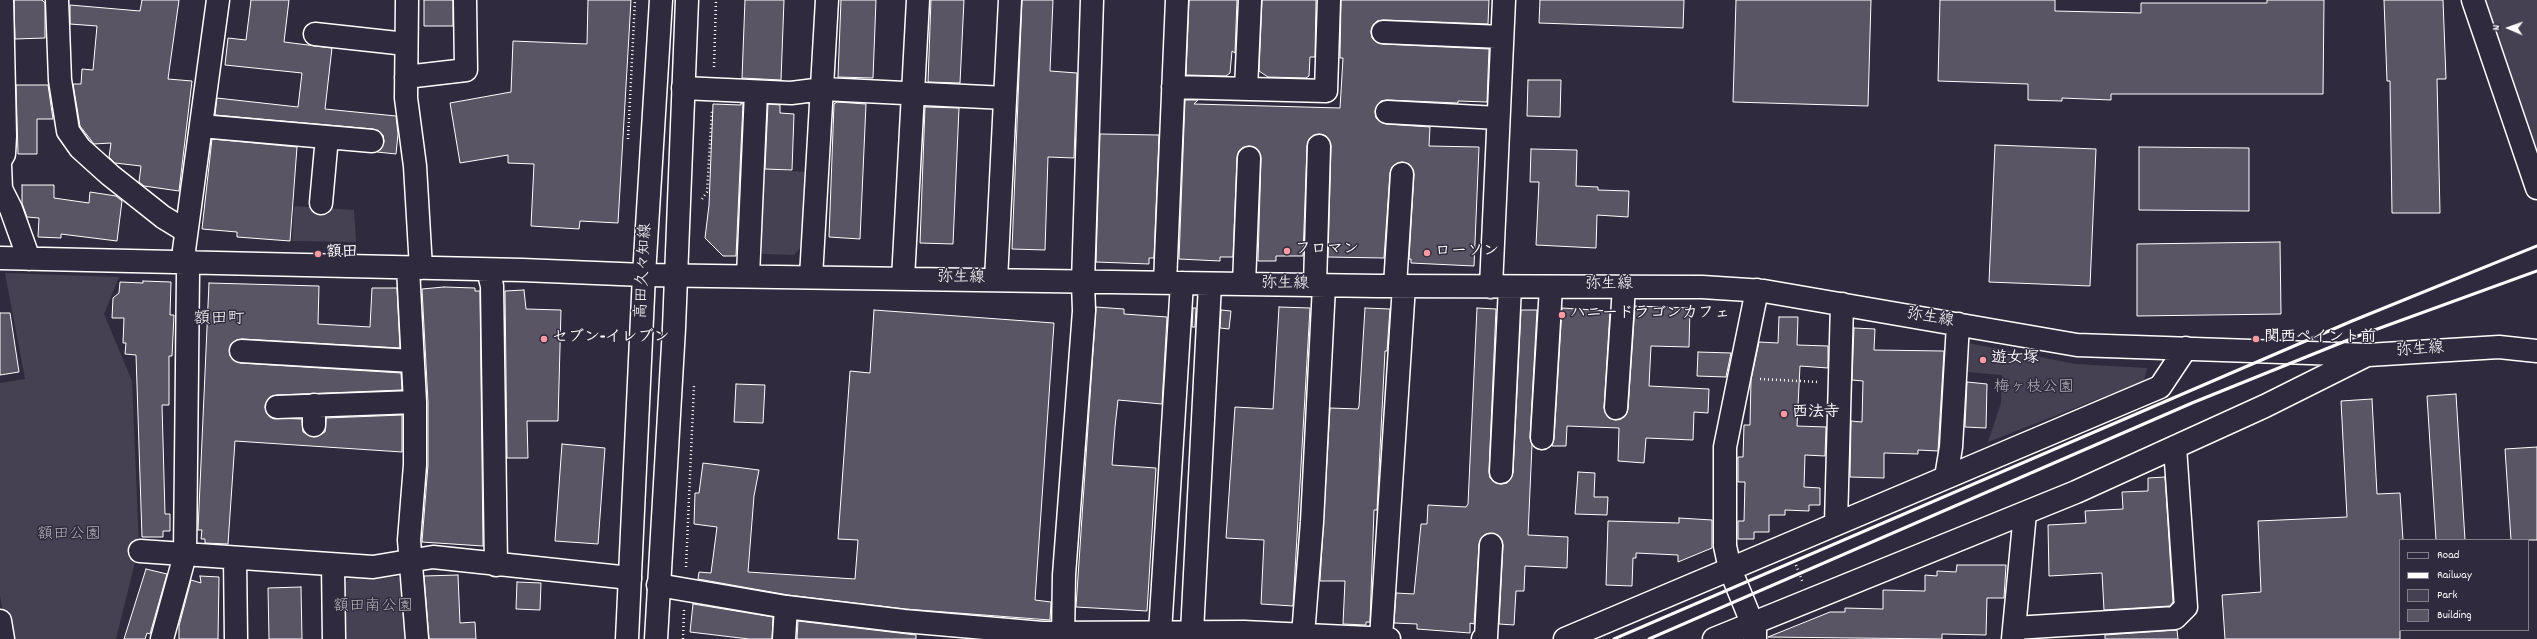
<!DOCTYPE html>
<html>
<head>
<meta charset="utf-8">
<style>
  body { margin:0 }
  #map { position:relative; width:2537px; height:639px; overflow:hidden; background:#2f2a3d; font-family:Dekko,sans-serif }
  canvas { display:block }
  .legend { position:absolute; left:2399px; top:539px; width:130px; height:92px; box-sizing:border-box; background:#2f2a3d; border:1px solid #827f8b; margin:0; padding:5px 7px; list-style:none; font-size:12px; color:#fff }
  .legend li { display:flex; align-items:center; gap:8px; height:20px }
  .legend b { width:20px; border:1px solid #827f8b }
  .north { position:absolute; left:2489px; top:8px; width:40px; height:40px; -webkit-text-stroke:3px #2f2a3d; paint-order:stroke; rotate:272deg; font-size:11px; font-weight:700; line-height:16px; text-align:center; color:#fff }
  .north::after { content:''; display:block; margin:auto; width:14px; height:18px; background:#fff; clip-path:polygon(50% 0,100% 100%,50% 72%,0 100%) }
</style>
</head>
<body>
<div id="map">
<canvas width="2537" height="639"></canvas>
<ul class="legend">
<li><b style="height:5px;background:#2f2a3d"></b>Road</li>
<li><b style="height:5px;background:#fff"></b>Railway</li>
<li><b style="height:11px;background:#464152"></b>Park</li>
<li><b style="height:11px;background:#595564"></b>Building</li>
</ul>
<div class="north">N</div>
</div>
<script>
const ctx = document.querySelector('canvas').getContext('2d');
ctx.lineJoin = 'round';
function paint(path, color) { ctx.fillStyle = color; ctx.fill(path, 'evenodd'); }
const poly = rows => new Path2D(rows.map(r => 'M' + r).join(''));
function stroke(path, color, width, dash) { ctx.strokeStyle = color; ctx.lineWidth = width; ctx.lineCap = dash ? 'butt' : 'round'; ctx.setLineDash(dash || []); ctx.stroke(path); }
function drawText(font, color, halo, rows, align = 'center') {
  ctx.font = font + ' Dekko,"Klee One",sans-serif'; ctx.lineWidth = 3; ctx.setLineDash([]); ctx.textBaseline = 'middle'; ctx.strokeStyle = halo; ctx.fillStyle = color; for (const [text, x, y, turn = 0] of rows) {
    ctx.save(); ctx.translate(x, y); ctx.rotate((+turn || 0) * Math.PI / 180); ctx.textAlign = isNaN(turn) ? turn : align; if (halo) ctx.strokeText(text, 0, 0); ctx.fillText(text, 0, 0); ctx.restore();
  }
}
paint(poly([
  [2482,0,2537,0,2537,157],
  [760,169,807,172,803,245,794,255,763,254,756,244],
  [294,206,354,210,356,242,292,241],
  [5,273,119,277,104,314,132,381,139,546,116,639,8,639,0,596,0,383,25,379],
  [1968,343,2075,364,2147,368,2144,381,1988,442,2001,403,2002,375,1966,372],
  [398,577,403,583,405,639,342,639,342,586,350,578]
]), '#464152');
const building = poly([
  [14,0,42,0,45,3,45,38,15,39,14,0],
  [142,0,179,0,168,79,192,81,179,191,144,186,139,182,141,166,115,163,109,157,111,143,94,144,80,126,73,84,81,84,82,69,93,70,97,26,70,24,70,5,140,11,142,0],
  [251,0,289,0,284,42,332,48,325,109,396,116,398,134,396,154,377,152,384,142,383,135,373,129,215,115,217,98,298,107,302,73,225,65,228,38,246,40,251,0],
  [424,0,453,0,453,26,424,26,424,0],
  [588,0,631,0,618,223,580,221,579,229,531,226,534,164,508,163,508,155,460,163,450,103,511,92,513,41,587,44,588,0],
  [745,0,784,0,781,80,742,78,745,0],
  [841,0,876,0,873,78,838,77,841,0],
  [931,0,964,0,960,83,928,82,931,0],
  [1022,0,1053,0,1050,71,1077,73,1074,158,1048,157,1045,250,1012,249,1022,0],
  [1189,0,1237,0,1235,53,1232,51,1230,73,1226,76,1186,75,1189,0],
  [1262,0,1316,0,1315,57,1310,57,1309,76,1306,78,1268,77,1259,71,1262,0],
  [1341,0,1489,0,1488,24,1384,20,1377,21,1371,31,1372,38,1382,44,1489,49,1487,102,1458,101,1458,103,1387,100,1381,101,1375,111,1376,118,1386,124,1430,127,1429,146,1479,147,1474,266,1411,263,1411,259,1409,259,1414,174,1409,164,1402,162,1392,167,1390,173,1384,258,1328,257,1331,146,1326,136,1319,134,1309,139,1307,146,1303,256,1276,256,1276,261,1258,261,1261,158,1256,148,1249,146,1239,151,1237,158,1233,257,1220,257,1220,261,1179,259,1185,100,1198,100,1194,104,1340,108,1343,58,1340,58,1341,0],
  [1540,0,1684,0,1683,28,1539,23,1540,0],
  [1736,0,1871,0,1868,106,1733,102,1736,0],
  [1940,0,2055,0,2055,11,2141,13,2141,3,2267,3,2267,0,2324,0,2323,94,2111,94,2111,100,2062,98,2062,101,2028,100,2028,84,1938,81,1940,0],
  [2384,0,2443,0,2446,79,2437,79,2440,213,2392,213,2390,81,2387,81,2384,0],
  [1528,80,1561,80,1560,117,1527,116,1528,80],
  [16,85,48,85,53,119,37,119,37,154,18,154,16,85],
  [837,102,866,104,860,239,829,237,834,104,837,102],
  [741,103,743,103,736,256,723,256,705,238,709,205,713,104,741,105,741,103],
  [768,104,780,105,780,113,794,114,792,170,765,169,768,104],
  [925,107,959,108,953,244,920,243,925,107],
  [1100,134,1159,135,1154,258,1149,258,1149,264,1096,262,1100,134],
  [212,139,297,147,290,241,237,237,237,232,202,229,212,139],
  [1995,145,2096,149,2090,286,1989,282,1995,145],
  [2139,147,2249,148,2249,211,2139,210,2139,147],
  [1531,149,1577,150,1576,186,1598,187,1598,190,1629,191,1628,217,1597,215,1596,248,1536,245,1539,182,1530,182,1531,149],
  [22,185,54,185,54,198,89,203,90,192,116,196,122,201,117,241,61,234,61,238,38,237,39,218,27,217,22,203,22,185],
  [2280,242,2281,314,2137,316,2137,244,2280,242],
  [143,281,171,282,170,315,174,315,172,356,169,356,169,405,162,405,165,514,170,514,170,531,163,531,163,537,142,537,136,355,125,354,126,343,123,343,124,318,112,318,113,298,119,293,120,282,143,283,143,281],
  [209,283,319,286,318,324,370,327,372,288,397,288,400,348,242,339,231,344,230,356,240,363,401,373,402,390,277,395,270,397,265,407,267,414,272,418,302,419,303,432,314,437,325,432,326,418,402,415,402,452,235,441,228,544,205,543,205,539,201,539,202,530,198,530,209,283],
  [444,287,475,288,475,291,480,291,483,546,422,542,428,465,428,402,422,289,444,287],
  [524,290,526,309,561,310,558,421,527,421,528,458,507,458,505,291,524,290],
  [1635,306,1690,308,1689,347,1651,346,1649,386,1709,389,1708,413,1694,412,1693,440,1646,438,1644,463,1618,461,1619,428,1567,426,1566,446,1552,446,1554,439,1562,308,1610,311,1604,408,1609,418,1616,420,1626,415,1628,409,1635,306],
  [1096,307,1124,309,1124,314,1167,317,1162,404,1118,400,1115,427,1112,465,1156,468,1147,611,1076,607,1096,307],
  [1279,307,1310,308,1293,606,1261,604,1264,540,1226,538,1235,407,1273,409,1279,307],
  [1193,308,1196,308,1195,327,1192,327,1193,308],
  [1365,308,1390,309,1387,351,1385,351,1377,510,1374,510,1370,622,1366,622,1366,625,1343,624,1345,581,1320,581,1330,408,1358,409,1359,406,1365,308],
  [1477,308,1496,309,1489,471,1490,478,1500,484,1507,483,1513,473,1521,310,1537,310,1530,437,1532,445,1528,535,1568,537,1567,568,1525,566,1524,591,1516,591,1514,625,1499,624,1503,545,1498,535,1486,534,1479,544,1474,624,1470,623,1470,633,1417,629,1417,624,1394,623,1396,593,1414,594,1421,524,1427,524,1428,505,1466,507,1468,504,1477,308],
  [874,310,1054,323,1035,600,1051,602,1050,620,905,609,788,595,698,579,699,572,711,573,717,527,694,524,695,493,699,493,703,463,759,470,754,496,748,572,855,579,858,540,838,539,850,371,870,373,874,310],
  [1221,310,1231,311,1229,329,1220,328,1221,310],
  [0,313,10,313,19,372,0,375,0,313],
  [1779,317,1798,317,1797,345,1828,346,1828,368,1800,366,1797,426,1826,427,1825,456,1805,455,1804,487,1820,488,1820,505,1809,505,1809,511,1785,510,1785,515,1769,515,1769,532,1754,532,1754,539,1738,539,1738,521,1744,521,1745,482,1738,482,1738,457,1743,457,1744,425,1750,425,1751,380,1759,342,1778,343,1779,317],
  [1854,328,1875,329,1874,350,1944,351,1938,451,1918,450,1918,454,1884,453,1884,478,1850,477,1851,421,1862,422,1863,381,1852,380,1854,328],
  [1698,352,1731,353,1726,377,1697,376,1698,352],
  [1967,382,1987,384,1986,428,1965,427,1967,382],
  [736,384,765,385,763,423,734,422,736,384],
  [2456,394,2465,540,2436,540,2427,396,2456,394],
  [2372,399,2377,494,2400,493,2403,540,2400,540,2400,639,2225,639,2222,595,2261,592,2258,521,2347,517,2341,401,2372,399],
  [562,444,605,448,598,544,555,541,562,444],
  [2537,447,2537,540,2511,540,2505,449,2537,447],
  [1578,472,1595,473,1594,497,1608,497,1607,515,1575,514,1578,472],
  [2165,477,2173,602,2170,606,2104,610,2102,573,2049,576,2048,525,2086,523,2085,511,2123,509,2122,492,2148,491,2148,478,2165,477],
  [1679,518,1712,520,1712,548,1678,562,1678,555,1636,553,1636,558,1633,558,1632,586,1606,585,1608,521,1679,523,1679,518],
  [1957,565,2006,565,2004,598,1987,598,1986,635,1942,634,1942,639,1768,637,1830,612,1845,612,1845,608,1883,609,1883,590,1925,591,1925,575,1937,576,1937,571,1956,572,1957,565],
  [146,569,167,574,150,634,147,633,145,639,124,639,146,569],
  [458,575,460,623,475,622,476,639,429,639,424,576,458,575],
  [200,576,219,577,218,639,179,639,179,626,191,580,201,583,200,576],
  [517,582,541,583,540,610,516,609,517,582],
  [301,587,302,639,269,639,268,588,301,587],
  [693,604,773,617,772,639,749,639,690,632,693,604],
  [798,621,916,635,916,639,797,639,798,621],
  [2177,630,2178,639,2105,639,2105,635,2177,630]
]);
paint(building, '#595564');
stroke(building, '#fff', 1);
const minor = poly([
  [57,0,60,80,68,131,80,148,110,175,163,217,186,231],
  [407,0,406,98,415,166,421,268],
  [2473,0,2537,188],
  [1383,32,1502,37],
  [315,34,406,44],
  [406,77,466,70,465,0],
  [1173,87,1326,91,1329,0],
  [683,88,791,93,823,89,1005,98],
  [1246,89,1250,0],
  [1387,112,1498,118],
  [201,126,372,141],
  [0,161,4,154,5,136,2,0],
  [0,165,1,189,11,209,29,259],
  [321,203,327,137],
  [0,258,522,270,644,275,1378,286,1702,287,1764,291,2077,345,2368,355,2499,347,2537,351],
  [408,268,415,402,415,465,409,540,417,639],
  [488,270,492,286,496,565],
  [748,276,756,92],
  [811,277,827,0],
  [903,279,918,0],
  [996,280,1010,0],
  [1165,283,1177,0],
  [1244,284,1249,158],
  [1315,285,1319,146],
  [1395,286,1402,174],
  [1491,287,1504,0],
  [241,351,412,361],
  [277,407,415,402],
  [1616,408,1624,287],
  [314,425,314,405],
  [1542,438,1551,287],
  [1501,472,1510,287],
  [1946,477,1951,447,1958,324],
  [1836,523,1842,304],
  [140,551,373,567,433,557,630,578],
  [235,558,236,639],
  [333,565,334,639],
  [658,585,786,607,904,621,1042,633,1244,632,1389,639],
  [0,621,3,639],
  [2015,628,2175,618,2186,607,2175,447],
  [1160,632,1182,283],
  [1192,632,1210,284],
  [1303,635,1312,522,1324,286],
  [1381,638,1404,286],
  [1755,638,1755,630,1730,569,1725,546,1725,447,1757,290],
  [162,639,185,555,188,273,184,250,218,0],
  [784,639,786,607],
  [1063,639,1064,575,1084,311,1083,282,1092,0],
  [1483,639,1486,637,1491,545],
  [1565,639,2160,387,2186,348],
  [1714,639,2076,492,2265,406,2365,356],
  [2013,639,2025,513]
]);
const major = poly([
  [627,639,644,275,661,0],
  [656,639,674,328,687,0]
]);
stroke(minor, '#fff', 25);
stroke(major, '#fff', 25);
stroke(poly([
  [714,67,716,0],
  [628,139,635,0],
  [702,199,707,192,712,110],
  [1760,379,1819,382],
  [1796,565,1802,581],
  [686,567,694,385],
  [683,639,684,610]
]), '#fff', 2.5, [1, 3]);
stroke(minor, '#2f2a3d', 22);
stroke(major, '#2f2a3d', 22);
stroke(poly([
  [1614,639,2352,321,2537,246],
  [1649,639,2192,403,2358,336,2537,271]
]), '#fff', 3);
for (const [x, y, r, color] of [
  [1287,251,4,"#ff9aa2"],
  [1427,253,4,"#ff9aa2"],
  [318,254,4,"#ff9aa2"],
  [1562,315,4,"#ff9aa2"],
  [544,339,4,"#ff9aa2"],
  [2256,339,4,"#ff9aa2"],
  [1983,360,4,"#ff9aa2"],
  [1784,414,4,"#ff9aa2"]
]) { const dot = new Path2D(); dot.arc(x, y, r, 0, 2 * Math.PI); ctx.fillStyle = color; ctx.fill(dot); stroke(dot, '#2f2a3d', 1.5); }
drawText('bold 16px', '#fff', '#2f2a3d', [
  ["フロマン",1295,251],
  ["ローソン",1435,253],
  ["額田",326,254],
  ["ハニードラゴンカフェ",1570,315],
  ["セブン-イレブン",552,339],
  ["関西ペイント前",2264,339],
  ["遊女塚",1991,360],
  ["西法寺",1792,414]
], 'left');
drawText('16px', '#fff', '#2f2a3d', [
  ["高田久々知線",645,271,-87],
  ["弥生線",961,279,1],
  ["弥生線",1285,285,1],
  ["弥生線",1609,286],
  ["弥生線",1930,319,10],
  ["弥生線",2420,351,-4]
]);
drawText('16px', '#b5b3ba', '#2f2a3d', [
  ["梅ヶ枝公園",2034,389],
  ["額田公園",69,536],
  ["額田南公園",373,608]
]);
drawText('17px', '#fff', '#2f2a3d', [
  ["額田町",219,321]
]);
</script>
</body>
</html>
